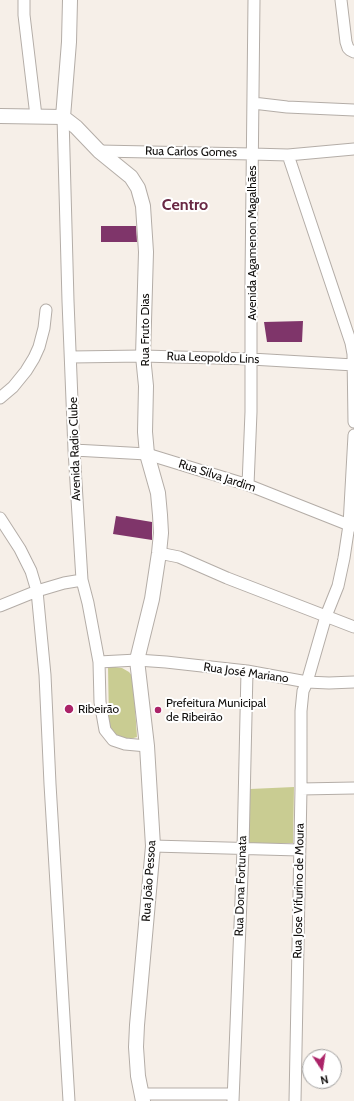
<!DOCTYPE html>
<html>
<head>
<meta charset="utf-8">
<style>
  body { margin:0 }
  #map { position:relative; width:354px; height:1101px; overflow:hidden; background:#f6efe8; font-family:Cabin,sans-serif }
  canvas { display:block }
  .north { position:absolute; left:302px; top:1049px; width:40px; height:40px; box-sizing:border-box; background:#fff; border:1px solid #a09f9e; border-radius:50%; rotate:168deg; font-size:11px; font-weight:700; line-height:16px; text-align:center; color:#110f0d }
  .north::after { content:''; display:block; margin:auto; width:14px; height:18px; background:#ab2368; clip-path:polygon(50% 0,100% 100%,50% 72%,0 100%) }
</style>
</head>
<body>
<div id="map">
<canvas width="354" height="1101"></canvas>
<div class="north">N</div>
</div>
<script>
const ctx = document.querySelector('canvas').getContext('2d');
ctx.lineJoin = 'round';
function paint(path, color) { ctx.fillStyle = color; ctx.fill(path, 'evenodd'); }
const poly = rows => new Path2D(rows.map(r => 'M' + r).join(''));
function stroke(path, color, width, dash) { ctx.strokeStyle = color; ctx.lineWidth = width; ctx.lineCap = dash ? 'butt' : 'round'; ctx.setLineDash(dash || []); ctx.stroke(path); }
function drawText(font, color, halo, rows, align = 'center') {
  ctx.font = font + ' Cabin,sans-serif'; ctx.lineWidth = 4; ctx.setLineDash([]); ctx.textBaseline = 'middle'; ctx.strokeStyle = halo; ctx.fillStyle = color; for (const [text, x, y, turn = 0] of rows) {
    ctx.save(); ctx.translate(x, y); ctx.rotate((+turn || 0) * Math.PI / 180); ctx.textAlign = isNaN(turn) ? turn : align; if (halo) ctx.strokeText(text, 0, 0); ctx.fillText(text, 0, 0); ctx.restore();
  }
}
paint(poly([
  [108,666,122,668,129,672,133,677,137,737,130,739,116,737,111,731,109,723],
  [294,787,293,843,248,844,250,789]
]), '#c9cc92');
paint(poly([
  [101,226,136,226,137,242,101,242],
  [303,321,302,342,267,342,264,322],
  [116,516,152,522,152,540,113,534]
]), '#7f356a');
const minor = poly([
  [24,0,24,15,36,116],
  [341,0,346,42,348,48,350,50,354,52],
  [253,103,287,107,354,110],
  [63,117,68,301,74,450,82,580,88,603,99,662,100,702,105,730,113,740,125,744,147,746],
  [99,151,252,154,288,155,354,149],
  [288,155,351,343,353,354,354,422],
  [71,357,143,356,251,359,354,365],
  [0,398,13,387,26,371,34,358,39,347,44,328,46,310],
  [74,450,147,454,248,485,349,525,354,526],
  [248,485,251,412,251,279,254,0],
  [0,518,20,549,31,571,37,591,45,675,50,784,69,1101],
  [159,553,179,557,227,578,354,627],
  [0,606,37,591,64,583,82,580],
  [99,662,137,660,166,662,247,671,307,682,329,683,354,682],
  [301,789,354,788],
  [153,846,299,850],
  [141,1094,233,1094],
  [233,1101,243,849,247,671],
  [295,1101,301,789,301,711,303,691,307,682,326,616,338,586,344,558,349,525,354,435]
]);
const tertiary = poly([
  [0,116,63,117],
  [63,117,76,127,99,151,131,177,138,188,143,206,146,252,143,356,146,386,145,432,147,454,158,493,160,515,161,533,159,553,152,599,137,660,147,746,153,846,137,1025,136,1047,138,1076,143,1101],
  [63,117,69,42,70,0]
]);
stroke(minor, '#b4ada7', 13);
stroke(tertiary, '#b4ada7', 16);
stroke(minor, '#fff', 11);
stroke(tertiary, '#fff', 14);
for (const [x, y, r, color] of [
  [69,709,5,"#ab2368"],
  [158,710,4,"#ab2368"]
]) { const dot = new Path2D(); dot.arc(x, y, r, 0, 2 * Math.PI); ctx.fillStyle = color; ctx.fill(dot); stroke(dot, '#fff', 1.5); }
drawText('12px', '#110f0d', '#fff', [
  ["Rua Carlos Gomes",191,152,1],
  ["Avenida Agamenon Magalhães",252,243,-90],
  ["Rua Fruto Dias",145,330,-90],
  ["Rua Leopoldo Lins",213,358,2],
  ["Avenida Radio Clube",75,449,-92],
  ["Rua Silva Jardim",217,476,18],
  ["Rua José Mariano",246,673,8],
  ["Rua João Pessoa",149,881,-86],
  ["Rua Dona Fortunata",241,886,-88],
  ["Rua Jose Vifurino de Moura",299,891,-89]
]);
drawText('12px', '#110f0d', '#fff', [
  ["Prefeitura Municipal",166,703],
  ["de Ribeirão",166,717],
  ["Ribeirão",78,709]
], 'left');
drawText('bold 16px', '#692845', '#fff', [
  ["Centro",185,205]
]);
</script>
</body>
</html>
